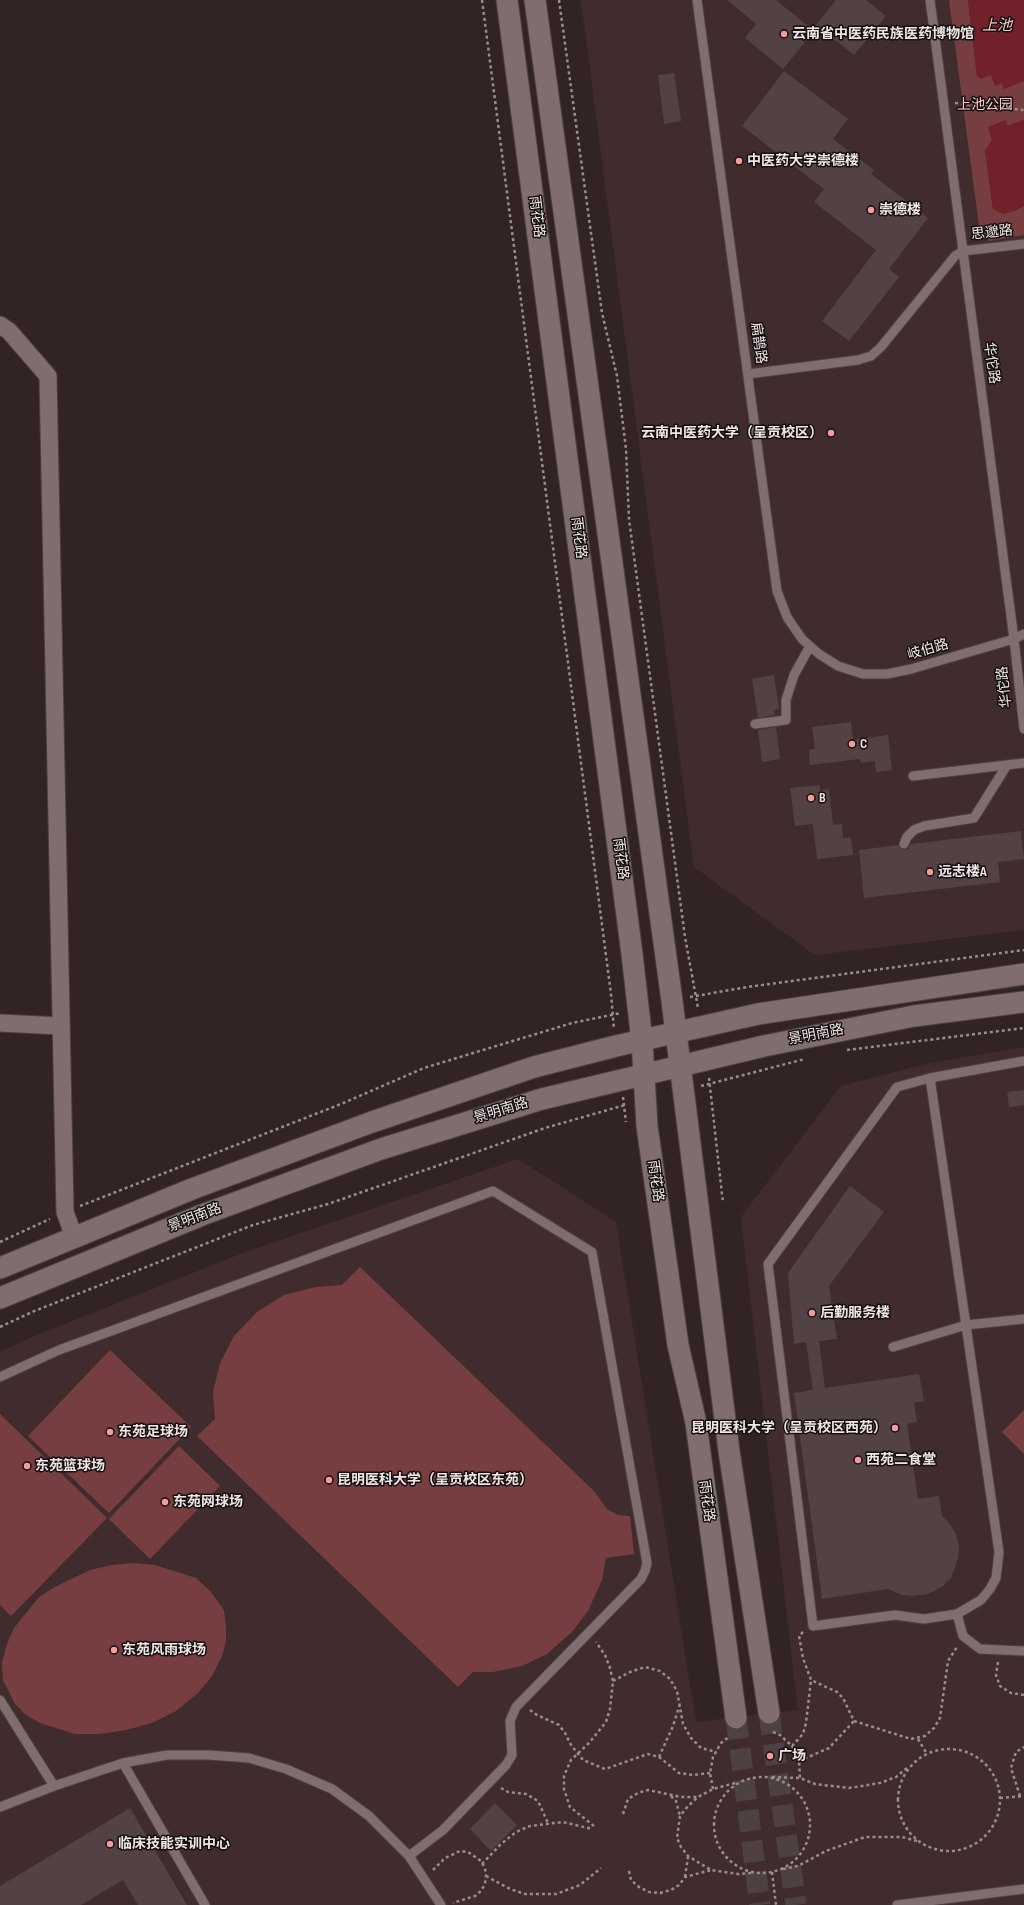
<!DOCTYPE html>
<html>
<head>
<meta charset="utf-8">
<style>
  body { margin:0 }
  canvas { display:block; background:#322424 }
</style>
</head>
<body>
<canvas width="1024" height="1905"></canvas>
<script>
const ctx = document.querySelector('canvas').getContext('2d');
ctx.lineJoin = 'round';
function paint(path, color) { ctx.fillStyle = color; ctx.fill(path, 'evenodd'); }
const poly = rows => new Path2D(rows.map(r => 'M' + r).join(''));
function stroke(path, color, width, dash) { ctx.strokeStyle = color; ctx.lineWidth = width; ctx.lineCap = dash ? 'butt' : 'round'; ctx.setLineDash(dash || []); ctx.stroke(path); }
function drawText(font, color, halo, rows, align = 'center') {
  ctx.font = font + ' "Sofia Sans Condensed","Noto Sans SC",sans-serif'; ctx.lineWidth = 3; ctx.setLineDash([]); ctx.textBaseline = 'middle'; ctx.strokeStyle = halo; ctx.fillStyle = color; for (const [text, x, y, turn = 0] of rows) {
    ctx.save(); ctx.translate(x, y); ctx.rotate((+turn || 0) * Math.PI / 180); ctx.textAlign = isNaN(turn) ? turn : align; if (halo) ctx.strokeText(text, 0, 0); ctx.fillText(text, 0, 0); ctx.restore();
  }
}
paint(poly([
  [581,0,1024,0,1024,930,815,955,694,867],
  [1024,1047,1024,1905,0,1905,0,1352,30,1338,243,1253,518,1159,616,1222,696,1722,798,1710,741,1217,841,1086,926,1064]
]), '#412c2d');
paint(poly([
  [949,0,968,0,977,76,991,75,1002,83,1004,89,1024,81,1024,120,1008,126,1005,120,985,151,993,209,1014,211,1024,206,1024,235,990,241,983,238,980,233],
  [360,1267,594,1491,607,1509,618,1515,630,1516,634,1554,606,1558,602,1580,588,1611,573,1631,547,1654,522,1666,493,1672,473,1672,458,1687,197,1436,215,1419,213,1392,220,1363,234,1336,257,1312,284,1295,316,1287,342,1285],
  [110,1350,191,1427,109,1513,28,1436],
  [1024,1410,1024,1454,1002,1432],
  [0,1414,107,1518,11,1616,0,1605],
  [179,1446,220,1486,150,1559,109,1519],
  [134,1563,155,1565,196,1578,211,1592,224,1610,226,1626,226,1641,222,1656,212,1676,198,1693,176,1711,152,1723,126,1730,99,1734,75,1734,40,1723,25,1714,15,1704,3,1680,2,1663,7,1644,14,1628,39,1597,53,1588,90,1570,112,1565]
]), '#763e41');
paint(poly([
  [968,0,1024,0,1024,81,1004,89,1002,83,995,86,991,75,981,79,977,76],
  [1005,120,1008,126,1024,120,1024,206,1014,211,1003,214,993,209,985,150,992,142,988,127]
]), '#72212b');
paint(poly([
  [727,0,776,0,814,31,783,69,745,38,756,24],
  [836,0,866,0,886,16,854,55,816,25],
  [784,71,848,119,833,139,874,170,871,174,928,218,889,269,899,277,849,341,822,321,876,250,814,202,824,189,742,126],
  [674,73,681,121,664,124,658,75],
  [774,675,779,709,774,710,775,715,758,718,752,679],
  [851,722,853,740,888,735,892,770,876,772,875,761,861,763,860,759,810,765,809,750,815,749,812,727],
  [776,727,780,759,762,762,758,730],
  [820,785,820,791,829,789,833,825,842,824,843,838,851,837,853,855,817,859,813,824,795,826,790,788],
  [1021,831,1024,859,998,862,1000,882,864,898,859,850,898,845,901,849,904,850,908,849,911,844],
  [1024,1090,1024,1105,1009,1107,1007,1092],
  [850,1186,884,1212,829,1286,837,1339,819,1341,825,1388,919,1374,924,1401,914,1403,917,1422,907,1424,918,1499,939,1496,942,1516,950,1524,956,1534,959,1546,958,1559,951,1578,943,1586,928,1594,912,1596,902,1595,888,1589,822,1599,794,1393,813,1390,806,1342,794,1344,788,1273],
  [495,1803,517,1825,491,1851,470,1829],
  [130,1808,187,1905,138,1905,123,1880,81,1905,0,1905,0,1886]
]), '#524243');
stroke(poly([
  [769,1713,796,1905],
  [736,1718,760,1905]
]), '#4e4141', 21, [21, 10]);
const service = poly([
  [697,0,777,591,787,617,802,639,819,654,838,666,863,674,887,674,911,669,1014,639,1024,634],
  [930,0,1014,639,1024,729],
  [748,374,858,360,871,356,881,347,955,256,963,251,1024,244],
  [755,724,786,720,786,700,794,675,810,646],
  [913,776,1024,763],
  [904,844,907,837,914,830,924,826,974,818,1007,765],
  [1024,1061,930,1078,897,1087,768,1264,813,1626,895,1615,924,1619,957,1614,963,1636,980,1649,1024,1651],
  [930,1078,999,1552,996,1578,990,1589,981,1600,957,1614],
  [893,1347,966,1325,1024,1319],
  [0,1377,59,1350,493,1191,592,1252,647,1563,645,1571,641,1579,516,1707,510,1721,512,1755,506,1765,443,1830,409,1856],
  [0,1700,54,1786],
  [123,1763,205,1905],
  [0,1807,54,1786,123,1763,167,1755,209,1755,249,1758,286,1769,332,1789,369,1816,409,1856,441,1905],
  [897,1905,1024,1889]
]);
const minor = poly([
  [0,325,9,331,48,376,65,1212,74,1237],
  [0,1023,61,1026]
]);
const tertiary = poly([
  [507,0,632,954,642,1041,647,1126,678,1345,696,1423,736,1718],
  [535,0,672,1001,729,1451,769,1713],
  [0,1268,192,1189,372,1122,534,1067,616,1046,758,1014,1024,974],
  [0,1298,202,1215,381,1149,542,1099,764,1046,914,1016,1024,1002]
]);
stroke(service, '#4d4141', 11);
stroke(minor, '#4d4141', 19);
stroke(tertiary, '#4d4141', 23);
stroke(poly([
  [482,0,611,994,614,1029],
  [559,0,602,313,617,376,626,449,629,519,685,937,698,1008],
  [955,103,1024,110],
  [690,997,747,987,1024,950],
  [847,1050,1024,1028],
  [709,1078,723,1203],
  [701,1086,805,1059],
  [623,1097,626,1122],
  [80,1206,341,1104,424,1068,572,1023,621,1013],
  [0,1242,50,1219],
  [0,1327,32,1312,253,1225,328,1204,545,1128,625,1105],
  [803,1632,799,1636,803,1658,811,1680,837,1692,843,1698,854,1721,911,1739,925,1736,934,1728,940,1718,948,1661,957,1647],
  [998,1662,996,1675,1000,1686,1011,1693,1024,1695],
  [613,1681,630,1672,645,1667,660,1671,670,1679,677,1691,683,1724,691,1738,701,1748,716,1752],
  [530,1710,537,1715,559,1725,565,1733,571,1745,583,1760,605,1769,648,1754,659,1757,679,1773,693,1775,710,1773],
  [773,1732,780,1735,792,1746,799,1761,800,1778],
  [918,1739,927,1754],
  [792,1746,803,1734,806,1723,811,1680],
  '898 1800a51 51 0 1 1 102 0a51 51 0 1 1-102 0Z',
  [659,1757,673,1726,680,1704],
  [799,1761,829,1748,854,1721],
  '714 1825a48 48 0 1 1 96 0a48 48 0 1 1-96 0Z',
  [772,1777,800,1778,815,1784,849,1788,880,1783,896,1777,908,1767],
  [735,1783,713,1789,698,1797,688,1806,680,1816,677,1838,681,1847,688,1856,711,1870,738,1874,751,1873],
  [501,1788,508,1792,526,1794,538,1801,548,1823],
  [713,1789,710,1773,713,1757,721,1743,730,1736],
  [671,1796,676,1801,680,1816],
  [1020,1796,1011,1768,1016,1752,1024,1747],
  [1000,1798,1024,1796],
  [623,1814,628,1799,638,1793,648,1790,681,1797,697,1797],
  [594,1826,570,1807,564,1789,564,1776,571,1760,589,1743,606,1722,610,1709,613,1681,610,1668,605,1655,596,1642],
  [482,1864,501,1844,516,1832,530,1826,563,1822,592,1829],
  [783,1869,798,1866,826,1851,865,1837,902,1837,917,1841],
  [433,1870,445,1858,460,1851,468,1852,481,1861,485,1868,486,1876,485,1884,481,1891,475,1896,453,1903],
  [629,1871,631,1880,639,1887,649,1892,660,1893,671,1890,679,1885,685,1877,711,1870],
  [772,1872,776,1905],
  [486,1876,510,1889,525,1894,556,1894,580,1885,601,1868],
  [685,1877,688,1857]
]), '#998d8d', 2.5, [3, 3]);
stroke(service, '#806e6e', 9);
stroke(minor, '#806e6e', 17);
stroke(tertiary, '#806e6e', 21);
for (const [x, y, r, color] of [
  [784,34,4,"#f59b9e"],
  [739,161,4,"#f59b9e"],
  [871,210,4,"#f59b9e"],
  [831,433,4,"#f59b9e"],
  [852,744,4,"#f59b9e"],
  [811,798,4,"#f59b9e"],
  [930,872,4,"#f59b9e"],
  [812,1313,4,"#f59b9e"],
  [895,1428,4,"#f59b9e"],
  [110,1432,4,"#f59b9e"],
  [858,1460,4,"#f59b9e"],
  [27,1466,4,"#f59b9e"],
  [329,1480,4,"#f59b9e"],
  [165,1502,4,"#f59b9e"],
  [114,1650,4,"#f59b9e"],
  [770,1756,4,"#f59b9e"],
  [110,1844,4,"#f59b9e"]
]) { const dot = new Path2D(); dot.arc(x, y, r, 0, 2 * Math.PI); ctx.fillStyle = color; ctx.fill(dot); stroke(dot, '#150f0f', 1.5); }
drawText('bold 14px', '#f0e6e6', '#150f0f', [
  ["云南省中医药民族医药博物馆",792,34],
  ["中医药大学崇德楼",747,161],
  ["崇德楼",879,210],
  ["云南中医药大学（呈贡校区）",823,433,"right"],
  ["C",860,744],
  ["B",819,798],
  ["远志楼A",938,872],
  ["后勤服务楼",820,1313],
  ["昆明医科大学（呈贡校区西苑）",887,1428,"right"],
  ["东苑足球场",118,1432],
  ["西苑二食堂",866,1460],
  ["东苑篮球场",35,1466],
  ["昆明医科大学（呈贡校区东苑）",337,1480],
  ["东苑网球场",173,1502],
  ["东苑风雨球场",122,1650],
  ["广场",778,1756],
  ["临床技能实训中心",118,1844]
], 'left');
drawText('14px', '#fcc9ca', '#150f0f', [
  ["上池公园",985,105]
]);
drawText('14px', '#f0e6e6', '#150f0f', [
  ["雨花路",536,217,83],
  ["思邈路",992,233,-6],
  ["扁鹊路",758,343,82],
  ["华佗路",991,363,82],
  ["雨花路",578,538,83],
  ["岐伯路",928,650,-16],
  ["华佗路",1005,687,-96],
  ["雨花路",620,859,83],
  ["景明南路",816,1035,-11],
  ["景明南路",501,1111,-17],
  ["雨花路",655,1181,82],
  ["景明南路",195,1218,-21],
  ["雨花路",706,1501,82]
]);
drawText('italic 15px', '#f8c5c6', '#150f0f', [
  ["上池",997,26]
]);
</script>
</body>
</html>
